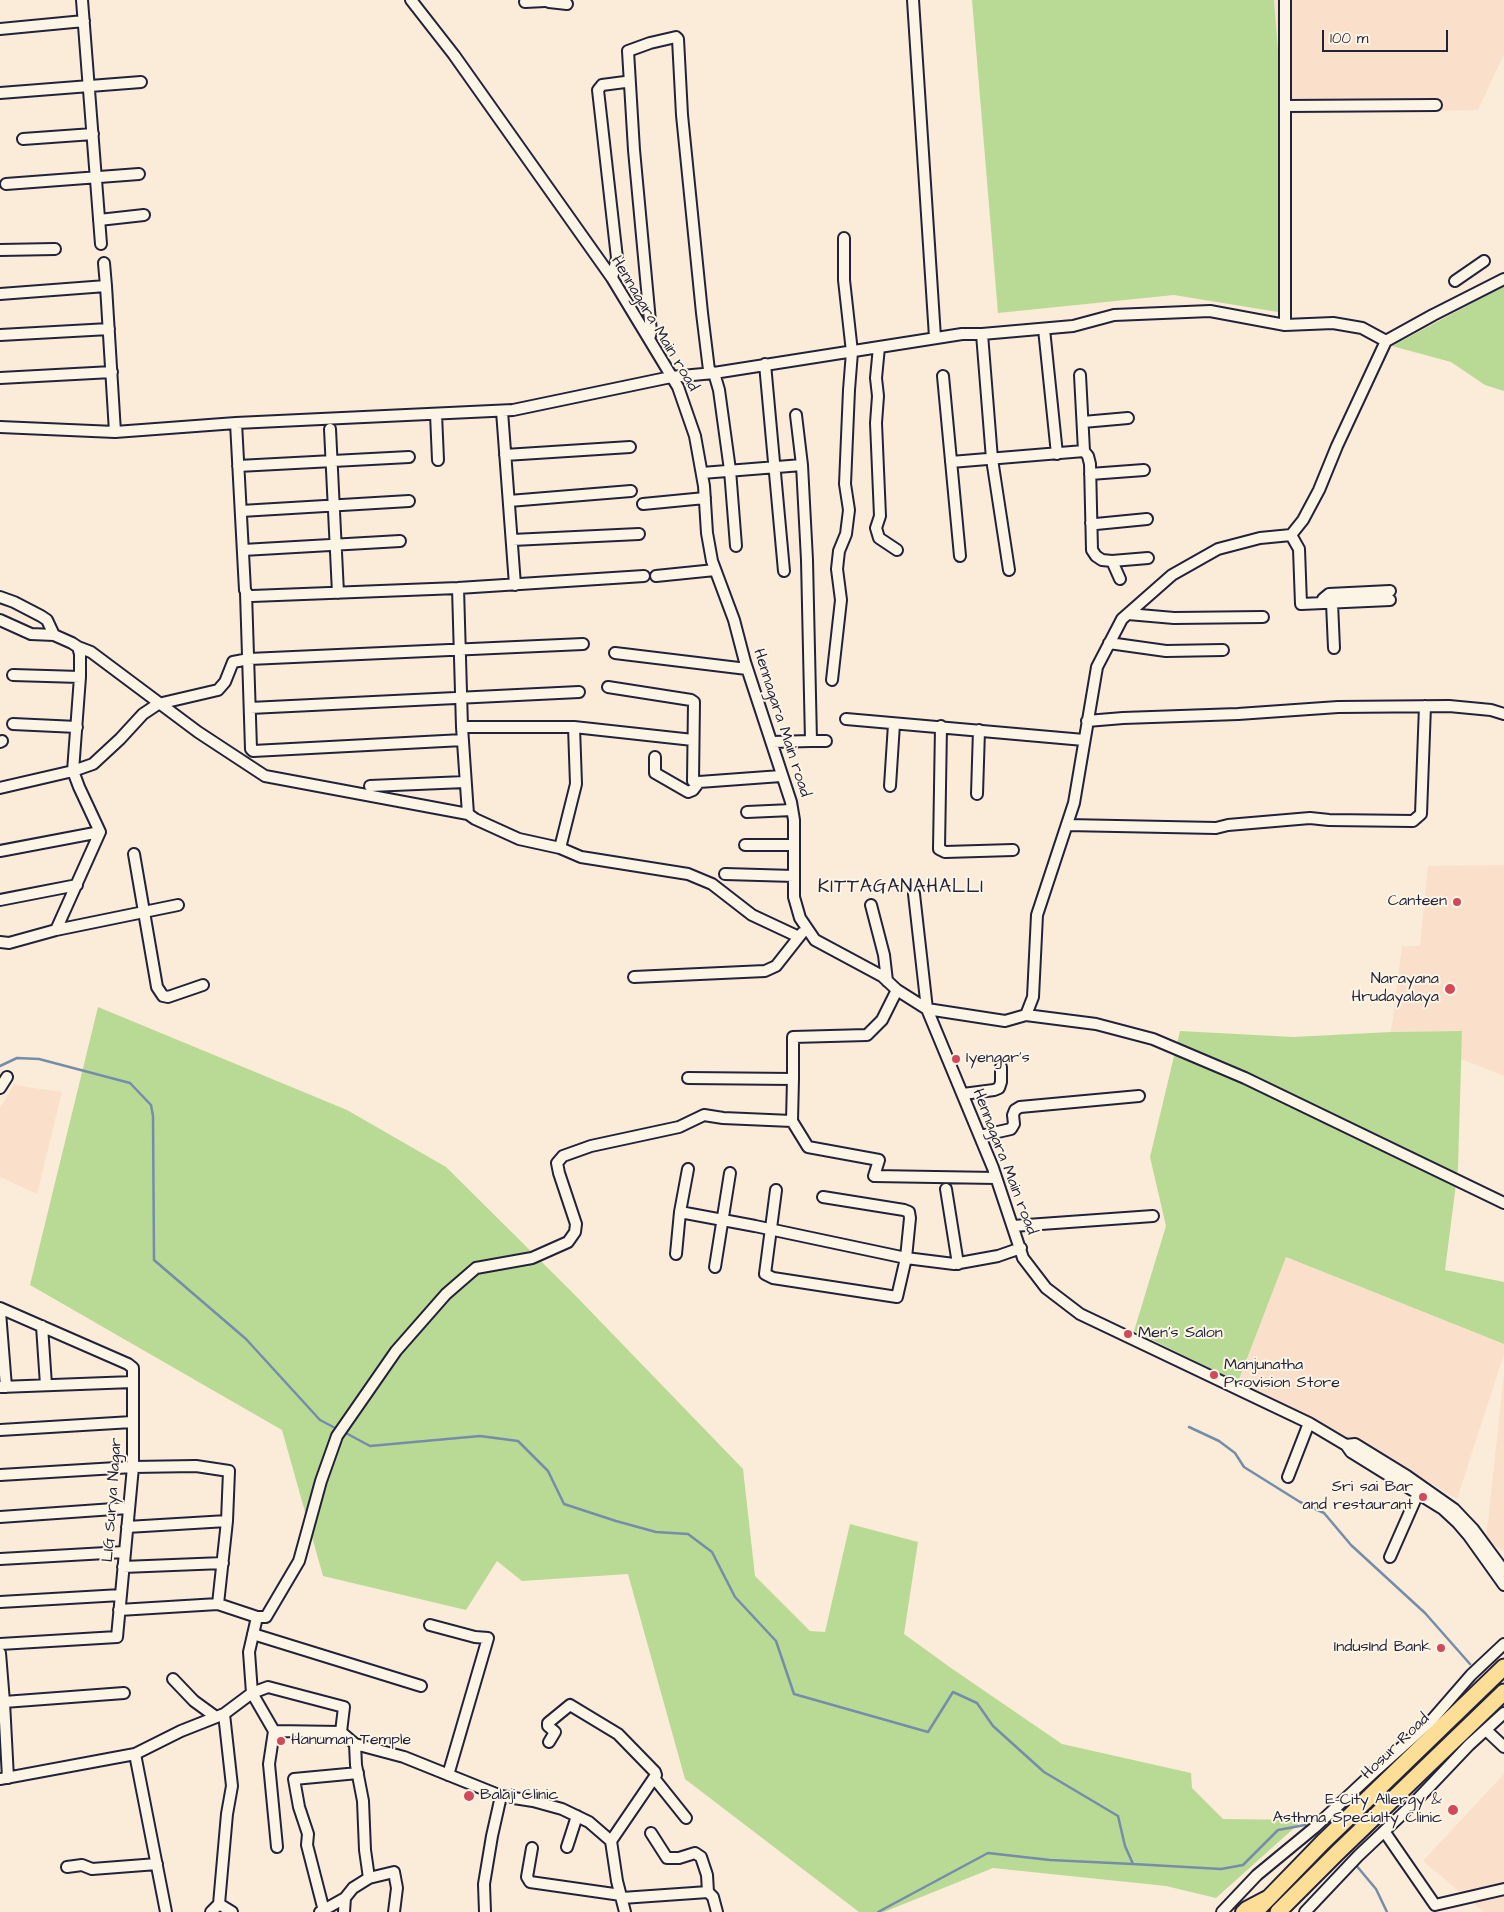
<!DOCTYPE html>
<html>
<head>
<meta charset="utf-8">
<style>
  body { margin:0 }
  #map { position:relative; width:1504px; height:1912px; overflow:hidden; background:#fbebd9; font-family:"Architects Daughter",sans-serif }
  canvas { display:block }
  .scale { position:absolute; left:1322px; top:30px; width:126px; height:22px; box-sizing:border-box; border:2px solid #22223b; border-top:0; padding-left:6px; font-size:15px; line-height:18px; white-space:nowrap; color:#22223b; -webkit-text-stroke:4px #fcf5e5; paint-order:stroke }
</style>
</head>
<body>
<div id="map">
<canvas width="1504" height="1912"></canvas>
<div class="scale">100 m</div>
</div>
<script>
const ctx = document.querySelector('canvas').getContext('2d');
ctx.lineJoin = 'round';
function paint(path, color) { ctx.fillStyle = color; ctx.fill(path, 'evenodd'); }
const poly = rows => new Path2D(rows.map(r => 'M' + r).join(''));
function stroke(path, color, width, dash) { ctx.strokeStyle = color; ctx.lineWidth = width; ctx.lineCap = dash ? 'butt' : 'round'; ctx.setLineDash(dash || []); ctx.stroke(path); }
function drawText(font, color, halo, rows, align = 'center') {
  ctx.font = font + ' "Architects Daughter",sans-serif'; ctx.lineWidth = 4; ctx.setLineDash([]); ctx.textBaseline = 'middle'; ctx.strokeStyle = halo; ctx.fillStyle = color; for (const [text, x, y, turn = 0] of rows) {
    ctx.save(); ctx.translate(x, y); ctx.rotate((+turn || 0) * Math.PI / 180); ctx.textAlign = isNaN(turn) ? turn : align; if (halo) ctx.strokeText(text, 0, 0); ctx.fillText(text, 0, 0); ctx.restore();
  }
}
paint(poly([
  [1274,0,1504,0,1504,54,1478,110,1283,114],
  [1504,865,1504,1076,1461,1059,1462,1031,1391,1032,1402,946,1420,946,1428,866],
  [14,1085,62,1092,37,1194,0,1177,0,1108],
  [1286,1257,1504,1344,1504,1354,1457,1499,1397,1463,1238,1382],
  [1504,1373,1504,1551,1486,1540],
  [1504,1774,1504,1912,1484,1912,1423,1861]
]), '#fadfcb');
paint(poly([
  [972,0,1274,0,1283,114,1278,312,1174,295,998,313],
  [1504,286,1504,391,1485,385,1451,362,1392,346],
  [98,1007,347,1110,446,1167,570,1290,743,1469,755,1576,810,1631,825,1632,850,1524,918,1542,904,1634,951,1668,1062,1744,1191,1773,1192,1788,1223,1819,1303,1820,1216,1898,1166,1886,993,1868,884,1912,859,1912,685,1779,628,1574,522,1581,497,1561,466,1610,323,1576,282,1430,30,1285],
  [1180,1031,1293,1037,1391,1032,1462,1031,1458,1168,1445,1270,1504,1282,1504,1344,1286,1257,1238,1382,1134,1331,1166,1226,1150,1157]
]), '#b9da94');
stroke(poly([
  [0,1066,17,1058,39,1059,130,1083,151,1105,153,1116,154,1260,246,1339,320,1420,339,1430],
  [1189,1427,1219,1441,1235,1453,1244,1467,1300,1502,1324,1513,1351,1545,1425,1613,1470,1664],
  [344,1432,370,1446,480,1436,518,1441,548,1471,564,1504,616,1521,656,1532,688,1534,712,1552,735,1597,776,1641,794,1694,928,1732,953,1692,977,1703,993,1726,1044,1772,1118,1816,1125,1846,1133,1864,1221,1869,1243,1865,1278,1830,1305,1825,1309,1828],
  [1355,1864,1376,1889,1387,1912],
  [878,1912,988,1853,1050,1860,1133,1864]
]), '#758dab', 2.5);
const minor = poly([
  [82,0,101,244],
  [411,0,454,55,612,278,678,387,695,436,704,486,707,533,712,561,734,620,745,662,791,802,794,820,794,897,800,918,815,940,882,976,897,990,927,1009,993,1168,1023,1258,1046,1288,1080,1314,1309,1423,1346,1445,1351,1452,1443,1509,1457,1522,1469,1536,1504,1585],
  [545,0,549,2,567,4],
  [913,0,935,337],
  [1285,0,1285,325],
  [525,2,545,1],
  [0,29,84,21],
  [0,93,141,82],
  [1286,106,1436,105],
  [23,139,93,134],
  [6,184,139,174],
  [99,220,144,215],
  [0,250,55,249],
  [104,263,106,286],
  [612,278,617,258,598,90,602,85,625,82],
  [1455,281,1484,261],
  [0,294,106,286,115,432],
  [1044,329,1057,454],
  [982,334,992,459,1009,570],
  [0,335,109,329],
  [649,339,651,332,634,150,628,51,650,43,676,37,678,39,682,115,702,313,709,370,714,373,719,390,730,470,736,546],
  [1386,341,1433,315,1504,279],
  [879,347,876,378,878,396,876,423,880,516,876,528,879,538,897,550],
  [765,364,784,571],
  [1080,375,1084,451],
  [943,376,960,556],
  [0,378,112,372],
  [502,411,515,585],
  [436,414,438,460],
  [1083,422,1128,418],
  [236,423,513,410,671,377,714,373,962,334,982,334,1073,326,1114,315,1210,311,1285,325,1333,323,1362,328,1386,341,1337,446,1319,490,1303,520,1291,535,1260,538,1218,549,1172,575,1122,619,1097,667,1074,803,1037,915,1033,997,1026,1015,1005,1021,927,1009,914,894],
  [0,427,115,432,236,423,245,590,248,595,252,596,458,588,644,576],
  [330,429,338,593],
  [505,455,630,447],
  [951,462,1084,451,1088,456,1090,464,1092,550,1096,556,1102,560,1112,561,1148,558],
  [238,466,409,457],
  [702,473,802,465],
  [1090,474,1144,470],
  [509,501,631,491],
  [643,504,705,498],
  [241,511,409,501],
  [1091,523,1096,524,1147,519],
  [1291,535,1299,549,1301,604,1390,600],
  [512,540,639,534],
  [243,550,400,541],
  [1112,561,1120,579],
  [656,576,715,570],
  [458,588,462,727,468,814],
  [246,593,251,749,253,751,463,740],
  [0,597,14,602,41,616,47,620,54,635],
  [1322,603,1323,599,1329,594,1390,591],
  [1332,603,1334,648],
  [1128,614,1174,618,1263,617],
  [0,620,31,634,54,635,72,643,78,647,80,654,80,677,73,771,79,787,100,832,56,930],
  [1109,643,1166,651,1223,650],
  [78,647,91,652,198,732,265,776,468,814,475,819,519,839,560,848,581,857,688,874,712,884,752,915,799,937],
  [615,653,747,669],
  [13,675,80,677],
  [832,680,841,600,837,569,839,551,846,534,849,510,845,484,849,390,852,352,844,280,844,238],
  [608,687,691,700,694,702,693,781,699,782,781,776],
  [250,708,579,692],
  [846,719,1084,740],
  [1087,721,1123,718,1238,714,1338,707,1449,706,1491,710,1504,714],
  [13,724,77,727],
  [941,726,939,849,945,852,1013,850],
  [462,727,574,727,693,740],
  [811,741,826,741],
  [0,742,2,741],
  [772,742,811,741,807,560,802,465,796,415],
  [655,757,655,773,688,792,693,790,699,782],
  [370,786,465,782],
  [890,786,894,724],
  [0,788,73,771,93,764,120,739,143,714,158,704,218,690,225,682,233,662,249,659,583,644],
  [977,794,979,730],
  [747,812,792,810],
  [1067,825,1216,828,1228,825,1310,818,1329,820,1413,821,1421,814,1425,706],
  [745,845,794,845],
  [560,848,576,784,574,727],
  [0,851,100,832],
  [134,854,157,987,163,996,168,997,203,985],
  [725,874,794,876],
  [0,900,77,885],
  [871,905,884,955,887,981],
  [0,942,9,943,56,930,178,905],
  [634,977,765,971,776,966,802,933],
  [1026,1015,1096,1024,1153,1039,1245,1078,1504,1203],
  [688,1078,793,1079,792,1121,808,1147,879,1160,874,1176,996,1178],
  [793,1079,793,1037,867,1035,882,1020,897,990],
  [0,1088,7,1077],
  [963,1094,994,1090,999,1088,1001,1082,1001,1067],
  [980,1136,1011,1129,1014,1124,1013,1115,1015,1110,1020,1107,1139,1096],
  [946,1189,958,1264],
  [776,1190,765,1274,773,1278,897,1297,906,1258,910,1218,909,1212,904,1210,823,1197],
  [680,1212,755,1226,906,1258,954,1264,998,1256,1021,1248],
  [1013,1226,1153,1216],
  [676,1254,680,1212,688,1169],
  [715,1267,730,1173],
  [0,1308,128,1364,133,1368,133,1467,117,1637,0,1644],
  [0,1312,6,1387],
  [42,1326,46,1385],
  [0,1387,133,1382],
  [0,1430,132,1422],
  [1346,1445,1355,1444,1407,1476,1454,1509,1473,1529,1504,1571],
  [0,1475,133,1467,196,1466,229,1471,227,1521,218,1604],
  [1288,1477,1309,1423],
  [0,1517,128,1508],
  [127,1527,227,1521],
  [1390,1557,1420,1489],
  [0,1559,124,1552],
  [123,1567,223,1563],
  [0,1602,121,1595],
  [119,1610,218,1604,257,1617,249,1652,252,1693,274,1731,341,1732,355,1744,404,1757,501,1796,533,1801,562,1809,589,1822,611,1841,617,1881,625,1912],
  [257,1617,266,1617,299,1561,321,1481,337,1436,396,1351,446,1294,476,1268,532,1258,568,1242,575,1232,576,1224,559,1173,557,1163,563,1156,591,1146,679,1127,704,1115,723,1118,792,1121],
  [430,1625,475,1637,488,1638,448,1775],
  [253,1634,421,1686],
  [0,1653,4,1702],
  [173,1679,194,1701,216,1717],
  [1486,1730,1504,1747],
  [274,1731,269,1764,277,1847],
  [549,1742,555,1732,548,1726,548,1723,570,1705,618,1734,655,1772,656,1775,611,1841],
  [355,1744,356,1765,363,1801,365,1850,369,1878],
  [135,1754,166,1912],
  [8,1778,4,1702,124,1693],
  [654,1778,686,1818],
  [0,1779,135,1754,181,1731,224,1714,252,1693,268,1687,344,1707,341,1732],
  [1384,1831,1435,1905,1504,1889],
  [651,1833,667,1858,679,1858,695,1853,701,1857,707,1875,708,1892],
  [567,1847,577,1816],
  [532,1848,527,1877,530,1882,621,1895],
  [67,1867,82,1865,92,1869,157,1864],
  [622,1898,708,1892,713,1897,717,1912],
  [219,1904,232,1912],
  [324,1911,307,1845,308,1834,299,1807,294,1779,358,1773],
  [211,1912,219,1904,227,1814,232,1786,224,1714],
  [320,1912,345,1898,353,1888,369,1878,394,1872,397,1888,394,1912],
  [344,1912,345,1898],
  [485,1912,484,1884,492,1836,501,1796],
  [1222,1912,1257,1875,1314,1828,1374,1772,1431,1721,1471,1675,1504,1644],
  [1305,1912,1358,1856,1413,1804,1469,1745,1504,1713]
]);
const major = poly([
  [1242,1912,1246,1908,1265,1898]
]);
const highway = poly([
  [1255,1912,1323,1842,1504,1667],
  [1278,1912,1337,1853,1504,1692]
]);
stroke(minor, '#22223b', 14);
stroke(major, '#22223b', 16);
stroke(highway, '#22223b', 19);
stroke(minor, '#fcf5e5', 10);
stroke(major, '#fdde96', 12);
stroke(highway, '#fdde96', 15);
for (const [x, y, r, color] of [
  [1457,902,5,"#d1495b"],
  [1450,989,6,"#d1495b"],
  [956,1059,5,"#d1495b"],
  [1128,1334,5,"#d1495b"],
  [1214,1375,5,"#d1495b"],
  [1423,1497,5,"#d1495b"],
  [1441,1648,5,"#d1495b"],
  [281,1741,5,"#d1495b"],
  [469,1796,6,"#d1495b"],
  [1453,1810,6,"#d1495b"]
]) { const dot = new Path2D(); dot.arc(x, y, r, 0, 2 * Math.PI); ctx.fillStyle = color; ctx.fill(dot); stroke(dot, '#fcf5e5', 2); }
drawText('16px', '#22223b', '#fcf5e5', [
  ["Hennagara Main road",654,324,59],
  ["Hennagara Main road",781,723,72],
  ["Hennagara Main road",1004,1162,69],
  ["LIG Surya Nagar",113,1500,-86],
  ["Hosur Road",1396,1747,-44]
]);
drawText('16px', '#22223b', '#fcf5e5', [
  ["Canteen",1447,902],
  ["Narayana",1439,980],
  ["Hrudayalaya",1439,998],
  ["Iyengar's",966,1059,"left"],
  ["Men's Salon",1138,1334,"left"],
  ["Manjunatha",1224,1366,"left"],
  ["Provision Store",1224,1384,"left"],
  ["Sri sai Bar",1413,1488],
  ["and restaurant",1413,1506],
  ["IndusInd Bank",1431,1648],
  ["Hanuman Temple",291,1741,"left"],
  ["Balaji Clinic",480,1796,"left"],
  ["E-City Allergy &",1442,1801],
  ["Asthma Specialty Clinic",1442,1819]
], 'right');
ctx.letterSpacing = '1px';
drawText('19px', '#22223b', '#fcf5e5', [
  ["KITTAGANAHALLI",901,888]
]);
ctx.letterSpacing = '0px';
</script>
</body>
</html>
